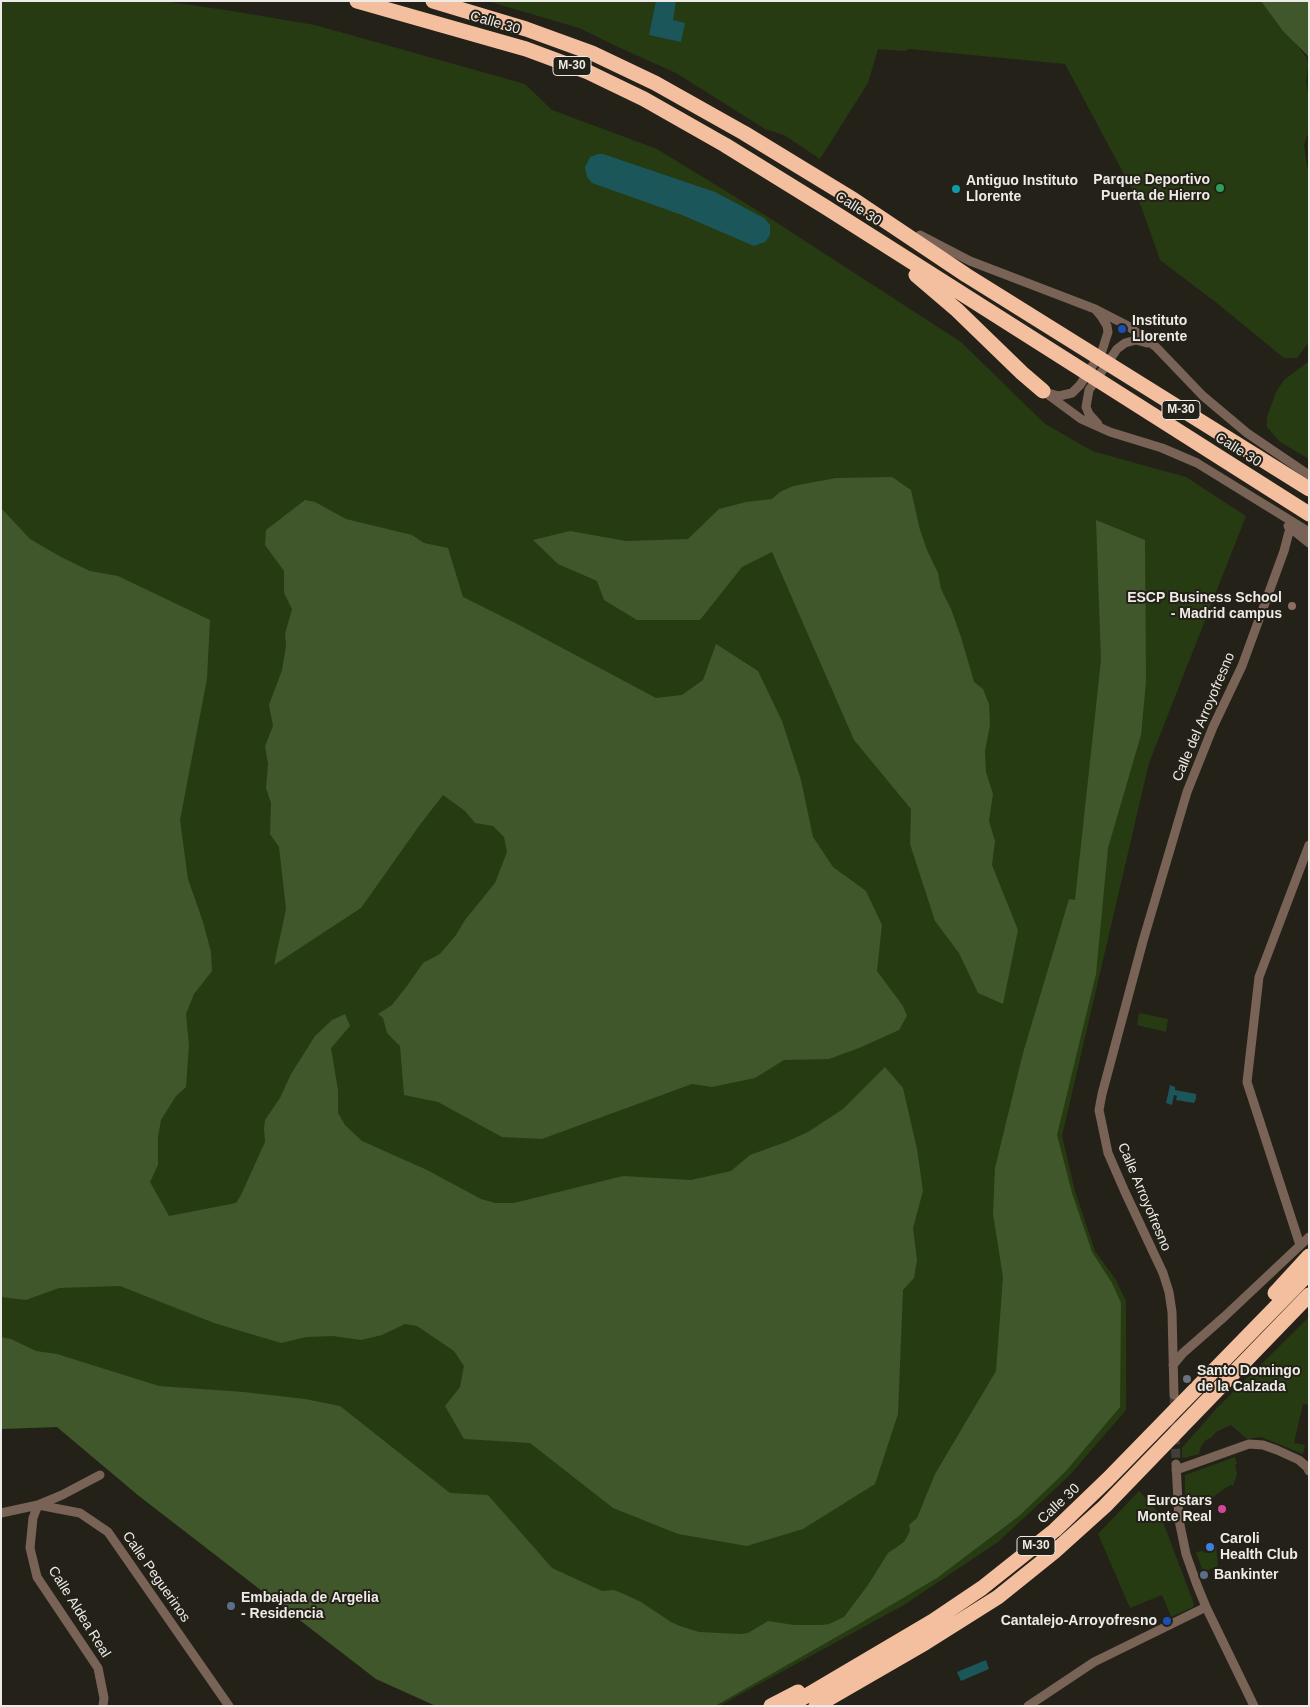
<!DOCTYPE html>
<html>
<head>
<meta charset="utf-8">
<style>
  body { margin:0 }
  #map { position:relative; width:1310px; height:1707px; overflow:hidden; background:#242119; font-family:Helvetica,sans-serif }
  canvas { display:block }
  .frame { position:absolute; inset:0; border:2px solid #eeebe6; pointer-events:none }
</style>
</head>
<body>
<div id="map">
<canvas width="1310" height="1707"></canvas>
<div class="frame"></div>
</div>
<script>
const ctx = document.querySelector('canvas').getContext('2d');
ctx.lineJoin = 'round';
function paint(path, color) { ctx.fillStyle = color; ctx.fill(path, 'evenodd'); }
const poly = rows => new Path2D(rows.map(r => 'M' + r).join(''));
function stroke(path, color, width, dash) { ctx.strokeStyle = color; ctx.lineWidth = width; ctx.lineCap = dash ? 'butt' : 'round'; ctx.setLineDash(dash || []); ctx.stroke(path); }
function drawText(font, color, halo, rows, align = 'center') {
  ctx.font = font + ' Helvetica,sans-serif'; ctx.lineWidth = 4; ctx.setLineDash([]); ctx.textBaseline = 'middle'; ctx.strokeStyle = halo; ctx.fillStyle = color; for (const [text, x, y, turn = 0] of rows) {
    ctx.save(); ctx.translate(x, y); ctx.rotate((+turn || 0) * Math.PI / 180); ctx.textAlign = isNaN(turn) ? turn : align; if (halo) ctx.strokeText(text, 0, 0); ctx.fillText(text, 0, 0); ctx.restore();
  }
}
paint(poly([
  [1,1,164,1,232,11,315,25,525,84,552,110,657,149,768,217,961,342,1044,423,1092,451,1186,477,1246,516,1149,763,1062,1136,1075,1191,1095,1251,1116,1280,1126,1301,1126,1410,1069,1476,998,1542,904,1605,719,1706,436,1706,376,1679,139,1496,57,1427,1,1429],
  [487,1,1262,1,1307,58,1308,66,1306,83,1309,95,1309,131,1304,145,1307,166,1309,170,1309,342,1297,358,1284,358,1218,304,1160,260,1141,206,1065,64,909,49,905,51,878,49,868,83,820,159,784,135,765,129,676,73,618,47,579,28],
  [1309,361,1309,459,1280,442,1267,427,1267,417,1276,392,1284,380],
  [1139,1013,1168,1019,1166,1032,1137,1025],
  [1309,1317,1309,1405,1303,1404,1294,1443,1305,1445,1303,1454,1261,1437,1247,1439,1231,1425,1216,1432,1211,1438,1206,1440,1201,1446,1199,1454,1184,1458,1182,1457,1182,1448,1217,1408],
  [1235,1457,1237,1464,1235,1465,1237,1474,1233,1486,1231,1485,1225,1488,1212,1498,1185,1495,1185,1475],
  [1139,1491,1160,1514,1194,1604,1193,1607,1171,1617,1162,1595,1130,1608,1098,1534],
  [1211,1545,1216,1545,1218,1566,1203,1572,1196,1552,1202,1551,1206,1553,1211,1553]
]), '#263b11');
paint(poly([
  [1261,1,1309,1,1309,57,1283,31],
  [892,477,911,490,920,530,927,550,938,573,941,589,951,609,961,637,974,682,983,689,989,704,990,725,985,751,986,772,993,794,989,821,995,841,992,865,1018,930,1003,1004,978,993,959,953,935,921,910,844,911,809,854,740,772,552,742,567,700,620,637,620,604,600,597,581,558,564,533,540,570,531,626,541,688,539,719,509,746,502,772,499,780,492,793,486,836,478],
  [305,500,315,502,346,519,412,535,424,543,448,548,463,597,521,626,656,698,682,695,703,680,716,644,758,671,782,721,801,780,813,837,833,867,866,891,882,925,877,971,903,1006,907,1016,899,1030,859,1048,829,1059,784,1060,755,1078,712,1087,692,1084,542,1139,502,1137,438,1102,404,1095,400,1046,387,1033,383,1018,378,1014,392,1005,407,986,423,963,440,954,456,935,465,920,495,883,507,852,504,837,493,826,475,823,465,811,443,795,419,826,361,908,274,965,286,909,279,847,270,834,271,803,266,788,268,764,265,746,273,726,269,705,282,670,286,646,285,634,292,609,284,593,284,571,265,545,266,530],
  [1,508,30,539,61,557,90,571,118,576,210,620,207,679,180,820,188,879,203,922,211,952,212,971,194,994,186,1014,189,1045,186,1087,176,1096,161,1120,158,1137,158,1165,150,1182,169,1216,236,1203,241,1195,265,1142,264,1129,265,1120,280,1098,291,1074,315,1036,332,1020,345,1014,350,1026,331,1048,338,1090,338,1113,345,1125,362,1141,427,1170,481,1199,495,1203,514,1203,623,1176,691,1180,731,1171,750,1155,786,1142,808,1132,843,1109,885,1067,903,1088,917,1149,923,1191,913,1228,917,1260,914,1278,903,1290,898,1414,875,1484,803,1529,747,1546,678,1534,613,1508,530,1443,464,1439,445,1406,460,1387,464,1366,454,1351,417,1326,405,1324,382,1335,361,1340,333,1336,306,1337,281,1343,214,1323,120,1286,59,1288,26,1300,1,1297],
  [1096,520,1145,540,1146,682,1141,735,1108,848,1096,974,1057,1135,1072,1193,1092,1252,1112,1283,1121,1303,1120,1407,1066,1471,1019,1516,937,1578,852,1628,715,1706,436,1706,376,1679,139,1496,57,1427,1,1429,1,1337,11,1339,36,1351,57,1354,159,1386,244,1392,305,1399,340,1406,450,1493,488,1495,552,1568,602,1591,614,1590,624,1594,641,1602,671,1622,680,1626,699,1632,740,1634,748,1633,768,1621,794,1625,822,1625,829,1624,844,1617,868,1585,888,1553,904,1542,910,1531,909,1525,917,1518,935,1474,996,1371,1003,1277,993,1214,995,1168,1023,1053,1069,899,1075,900,1101,660]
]), '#3f572a');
paint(poly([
  [656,1,676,1,673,20,685,23,681,42,649,35],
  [598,154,603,154,715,192,764,218,770,225,770,235,765,242,754,246,682,215,592,183,587,177,585,167,590,157],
  [1170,1085,1175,1087,1175,1090,1196,1094,1196,1099,1194,1103,1176,1100,1177,1096,1174,1095,1172,1105,1166,1103],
  [986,1660,989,1669,961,1681,957,1672]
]), '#1b565a');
stroke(poly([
  [1174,1395,1176,1464]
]), '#423f38', 9, [9, 4.5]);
stroke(poly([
  [920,235,970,261,1095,309,1128,326,1156,347,1203,396,1247,433,1309,475],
  [1043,391,1081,419,1110,432,1162,448,1197,463,1309,532],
  [1048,393,1059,396,1072,393,1080,385,1102,351,1108,332,1107,326,1101,316,1096,310],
  [1098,424,1089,414,1086,407,1089,390,1117,349,1125,343,1136,340,1147,343],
  [1288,526,1309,543],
  [1300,1245,1247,1082,1259,977,1309,845],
  [1173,1365,1183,1353,1224,1317,1309,1237],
  [1174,1395,1172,1312,1169,1292,1163,1273,1125,1192,1108,1153,1099,1110,1102,1094,1143,941,1187,792,1213,727,1242,666,1284,551,1290,528],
  [1176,1464,1179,1520,1186,1554,1197,1585,1206,1607,1254,1706],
  [1176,1470,1249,1444,1263,1445,1277,1450,1299,1460,1307,1467,1309,1471],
  [100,1475,62,1495,38,1505,33,1518,30,1548,37,1577,98,1668,104,1698,103,1706],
  [1,1513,38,1505,80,1513,108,1532,229,1706],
  [1028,1706,1094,1662,1206,1607]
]), '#786356', 9);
stroke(poly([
  [357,1,526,49,588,72,644,99,725,145,827,208,1309,514],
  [433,1,526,29,592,53,655,83,744,133,854,200,966,275,1309,489],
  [916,275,957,310,1022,373,1043,391],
  [1275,1293,1309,1256],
  [771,1706,798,1692],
  [789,1706,933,1621,982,1588,1055,1530,1108,1479,1309,1273],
  [816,1706,925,1643,998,1597,1054,1552,1105,1506,1309,1295]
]), '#f4bf9f', 15);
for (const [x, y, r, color] of [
  [1220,188,5,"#2e9e5b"],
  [956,189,5,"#0f9aa8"],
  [1122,329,5,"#1a4fb4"],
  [1292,606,5,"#8d6e63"],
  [1187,1379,5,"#6b7280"],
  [1222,1509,5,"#d1479c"],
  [1210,1547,5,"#3f7fe0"],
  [1204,1575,5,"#5c6f8a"],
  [231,1606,5,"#5c6f8a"],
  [1167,1621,5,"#1a4fb4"]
]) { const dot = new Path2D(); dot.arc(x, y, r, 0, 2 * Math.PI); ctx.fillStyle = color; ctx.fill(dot); stroke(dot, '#242119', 2); }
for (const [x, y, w] of [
  [572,66,38],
  [1181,410,38],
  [1036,1546,38]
]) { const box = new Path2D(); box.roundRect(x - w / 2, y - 9.5, w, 19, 4); ctx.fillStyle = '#242119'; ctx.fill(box); stroke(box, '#eeebe6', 1); }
drawText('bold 12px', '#eeebe6', null, [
  ["M-30",572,66],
  ["M-30",1181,410],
  ["M-30",1036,1546]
]);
drawText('14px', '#eeebe6', '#242119', [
  ["Calle 30",495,23,16],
  ["Calle 30",858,209,32],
  ["Calle 30",1238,450,32],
  ["Calle del Arroyofresno",1204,717,-67],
  ["Calle Arroyofresno",1144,1197,67],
  ["Calle 30",1059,1504,-43],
  ["Calle Peguerinos",156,1577,55],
  ["Calle Aldea Real",79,1612,58]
]);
drawText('bold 14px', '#eeebe6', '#242119', [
  ["Parque Deportivo",1210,180,"right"],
  ["Puerta de Hierro",1210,196,"right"],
  ["Antiguo Instituto",966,181],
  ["Llorente",966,197],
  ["Instituto",1132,321],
  ["Llorente",1132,337],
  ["ESCP Business School",1282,598,"right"],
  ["- Madrid campus",1282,614,"right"],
  ["Santo Domingo",1197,1371],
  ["de la Calzada",1197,1387],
  ["Eurostars",1212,1501,"right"],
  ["Monte Real",1212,1517,"right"],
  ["Caroli",1220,1539],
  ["Health Club",1220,1555],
  ["Bankinter",1214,1575],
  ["Embajada de Argelia",241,1598],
  ["- Residencia",241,1614],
  ["Cantalejo-Arroyofresno",1157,1621,"right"]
], 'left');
</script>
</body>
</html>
